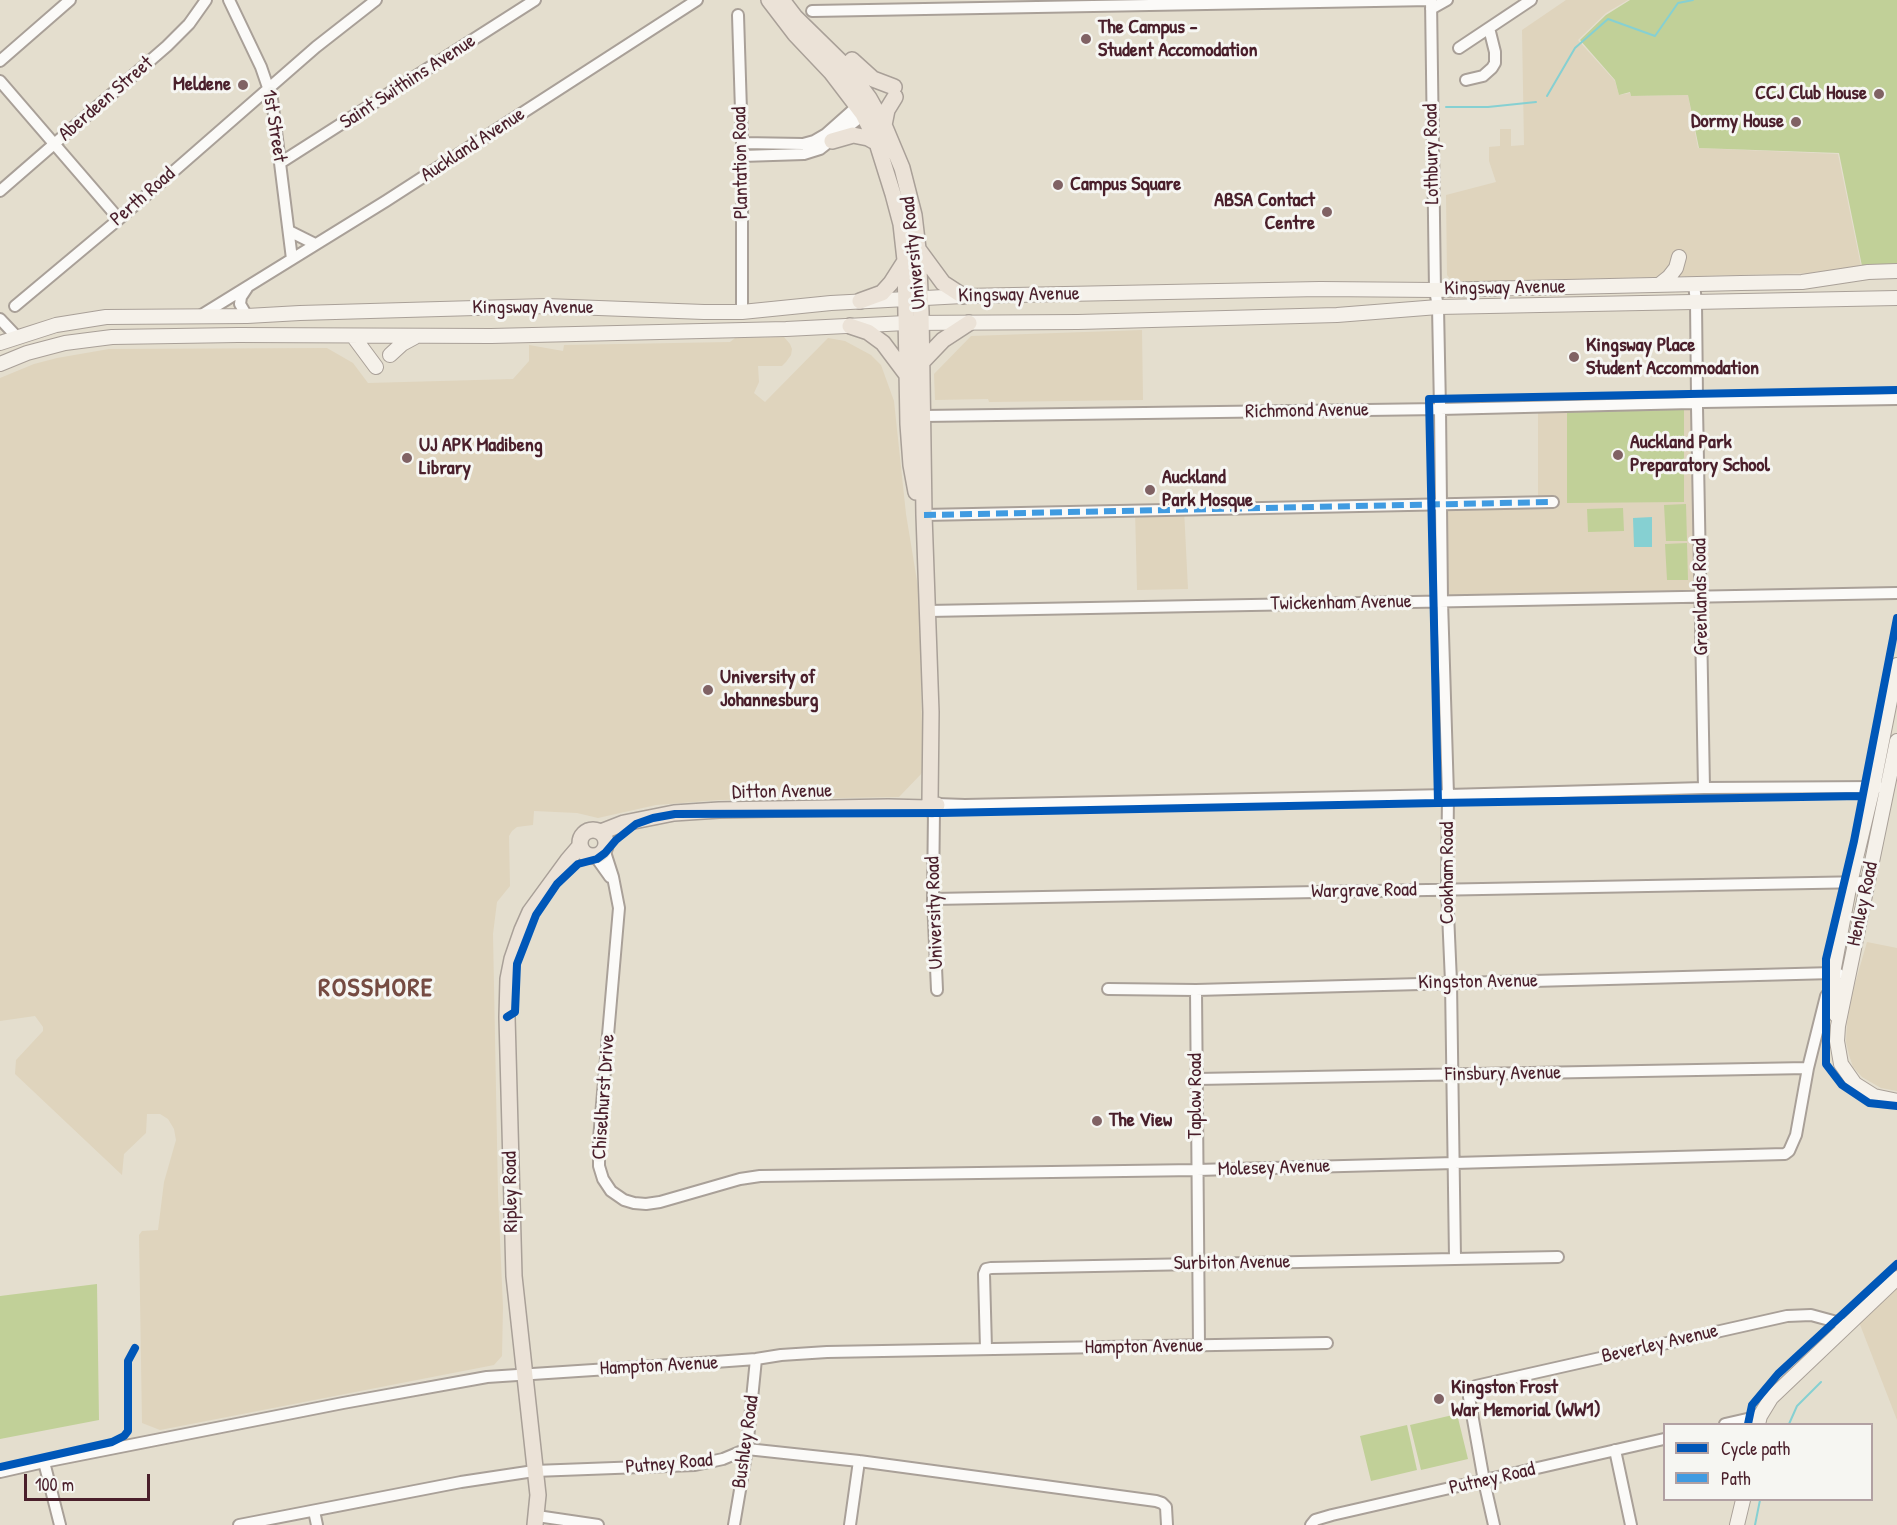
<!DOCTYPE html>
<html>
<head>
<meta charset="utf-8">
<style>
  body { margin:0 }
  #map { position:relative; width:1897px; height:1525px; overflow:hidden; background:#e4dece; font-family:"Patrick Hand",sans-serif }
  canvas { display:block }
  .legend { position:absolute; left:1663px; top:1423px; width:210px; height:78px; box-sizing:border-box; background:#f6f6f2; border:2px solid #b1a0a2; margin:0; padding:8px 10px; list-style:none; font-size:18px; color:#4a1f2b }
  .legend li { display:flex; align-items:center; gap:12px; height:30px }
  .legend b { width:30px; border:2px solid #b1a0a2 }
  .scale { position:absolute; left:24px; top:1474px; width:126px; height:27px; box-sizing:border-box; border:3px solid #4a1f2b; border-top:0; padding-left:8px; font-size:18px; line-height:21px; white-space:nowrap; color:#4a1f2b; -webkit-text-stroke:4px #f6f6f2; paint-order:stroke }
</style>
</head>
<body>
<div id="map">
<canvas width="1897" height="1525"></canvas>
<ul class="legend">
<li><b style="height:8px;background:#0057b8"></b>Cycle path</li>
<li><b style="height:8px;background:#409be1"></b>Path</li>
</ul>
<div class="scale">100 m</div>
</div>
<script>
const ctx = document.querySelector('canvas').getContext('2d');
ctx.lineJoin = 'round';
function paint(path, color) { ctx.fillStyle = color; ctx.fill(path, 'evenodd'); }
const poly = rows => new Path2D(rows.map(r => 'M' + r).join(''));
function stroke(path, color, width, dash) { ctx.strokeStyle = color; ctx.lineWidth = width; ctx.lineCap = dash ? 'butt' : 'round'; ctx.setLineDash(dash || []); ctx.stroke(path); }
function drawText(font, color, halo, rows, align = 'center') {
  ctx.font = font + ' "Patrick Hand",sans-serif'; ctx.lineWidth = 6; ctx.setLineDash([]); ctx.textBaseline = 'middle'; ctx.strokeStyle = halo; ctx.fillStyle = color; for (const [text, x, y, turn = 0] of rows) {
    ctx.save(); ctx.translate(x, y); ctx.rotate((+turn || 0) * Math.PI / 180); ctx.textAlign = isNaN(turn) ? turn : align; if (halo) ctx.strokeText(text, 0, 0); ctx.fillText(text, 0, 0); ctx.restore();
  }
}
paint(poly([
  [1566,0,1628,0,1606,13,1578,40,1615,81,1619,95,1630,93,1631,96,1688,95,1698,148,1838,154,1861,266,1820,273,1455,282,1451,280,1447,275,1446,195,1496,182,1489,161,1489,147,1500,146,1500,129,1511,129,1511,146,1524,145,1522,30],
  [1142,330,1143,400,989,402,988,399,935,400,934,374,971,336],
  [784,337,790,344,792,349,791,355,786,362,782,366,758,366,759,382,754,393,765,402,828,338,845,341,871,355,881,365,894,401,906,514,919,593,923,772,899,797,720,800,656,805,598,818,577,813,534,811,533,825,517,827,512,831,509,836,510,886,497,902,493,934,498,1194,503,1307,502,1356,494,1365,160,1430,142,1423,139,1235,142,1231,158,1230,164,1182,176,1140,174,1129,168,1119,160,1114,147,1114,146,1133,124,1154,122,1175,15,1074,16,1060,43,1031,43,1027,35,1016,0,1021,0,378,34,364,57,358,109,349,327,348,353,363,368,383,513,379,529,361,529,345,563,351,564,345,730,342,735,338],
  [1692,401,1701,596,1442,601,1441,504,1538,502,1538,406],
  [1184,509,1188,589,1137,590,1135,510],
  [1867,942,1897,948,1897,1091,1881,1088,1862,1077,1853,1067,1849,1055,1846,1042,1847,1023,1852,994],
  [1897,1286,1897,1420,1859,1322]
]), '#dfd4bd');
paint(poly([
  [1630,0,1897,0,1897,264,1862,266,1839,153,1699,148,1688,95,1631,96,1630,92,1619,95,1615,80,1580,40,1606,15],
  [1684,409,1684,502,1567,503,1567,410],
  [1686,504,1687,541,1666,541,1664,505],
  [1623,508,1624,531,1588,532,1587,509],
  [1687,543,1688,580,1667,580,1665,544],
  [97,1284,99,1420,0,1439,0,1296],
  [1457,1414,1468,1459,1421,1470,1410,1425],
  [1407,1425,1417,1470,1371,1481,1360,1436]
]), '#c1d098');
paint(poly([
  [1652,517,1652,547,1634,547,1633,518]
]), '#86d0d2');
stroke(poly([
  [1547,96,1575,48,1608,19,1655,36,1678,3,1693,0],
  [1446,107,1488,107,1536,102],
  [1789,1424,1797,1406,1821,1382],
  [1755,1525,1760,1500]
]), '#86d0d2', 2);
const minor = poly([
  [229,0,261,67,272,99,292,259],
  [1431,0,1435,290,1438,307,1440,409,1442,601,1448,795,1447,890,1451,982,1455,1258],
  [1431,9,1447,0],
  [812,11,1431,0],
  [738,15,742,143,742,312],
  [1459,48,1531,0],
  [0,61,70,0],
  [1466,80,1483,76,1492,68,1495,63,1495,52,1489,28],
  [0,81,119,219],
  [742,143,803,144,814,141,826,134,862,102],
  [742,156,804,154,820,149,868,111],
  [280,163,535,0],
  [0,191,167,46,189,24,206,0],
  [289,231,315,244],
  [1694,284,1696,302,1697,397],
  [15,306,119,219,316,47,376,0],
  [200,316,386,201,697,0],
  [247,316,240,304,241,297,247,288],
  [0,319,17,337],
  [1702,402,1897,399],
  [1697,407,1704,788],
  [923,416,1440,409,1692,403],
  [924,515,1553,502],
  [928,611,1897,593],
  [936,804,965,805,1448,795,1704,788,1879,787],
  [934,810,933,899,937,990],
  [604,849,613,877,619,908,599,1139,599,1166,603,1179,611,1191,624,1200,634,1203,646,1204,660,1202,740,1179,760,1176,1197,1170,1785,1154,1789,1151,1796,1135,1808,1068,1826,996,1834,985],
  [595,856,610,877],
  [933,899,1867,882],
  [1108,989,1196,990,1833,973,1839,974],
  [1196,990,1199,1346],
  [1197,1079,1808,1068],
  [986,1349,984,1274,986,1269,991,1268,1558,1257],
  [1725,1424,1760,1416],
  [1615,1450,1631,1525],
  [44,1462,60,1525],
  [0,1472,44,1462,343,1403,487,1377,715,1362,756,1359,781,1355,827,1352,1327,1343],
  [314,1511,317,1525],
  [537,1516,598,1525],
  [239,1525,461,1482,534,1471,695,1465,723,1459,747,1449,859,1461,1156,1501,1162,1503,1166,1507,1167,1525],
  [734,1525,747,1449,756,1359],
  [850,1525,859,1461],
  [1311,1525,1315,1520,1332,1515,1664,1439],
  [1494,1525,1484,1481,1469,1397,1469,1392,1476,1386,1787,1316,1811,1315,1848,1325]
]);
const secondary = poly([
  [1659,285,1669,277,1676,268,1679,257],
  [353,336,376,367],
  [0,343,56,325,106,317,247,316,300,313,546,306,704,312,742,312,831,303,963,296,1320,289,1435,290,1741,283,1802,282,1868,272,1897,271],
  [390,355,402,344,415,337],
  [0,364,27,353,65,343,112,337,238,335,491,336,786,329,906,323,1078,322,1337,315,1438,307,1897,298],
  [1897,741,1838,1026,1837,1041,1841,1064,1855,1084,1874,1096,1897,1101],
  [1836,1015,1833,973,1850,883,1873,787,1897,665],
  [1758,1424,1760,1416,1771,1398,1897,1278],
  [1737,1525,1743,1500]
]);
const primary = poly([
  [769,0,795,34,831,72,863,114,877,143,893,194,901,224,905,260,908,424,911,465,916,492],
  [782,0,795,17,846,67,869,98,884,125,902,168,914,215,918,249,921,312,924,515,931,712,930,801],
  [852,60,873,79,894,87],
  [884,125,887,110,895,97],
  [832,141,853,135,868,138,877,143],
  [918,249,943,283,963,296],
  [860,301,882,293,891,283,905,261],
  [850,326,868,332,883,343,907,375],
  [922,362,943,340,969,323],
  '580 843a13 13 0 1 1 26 0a13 13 0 1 1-26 0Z',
  [601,832,624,823,674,813,719,810,888,807,928,808,932,810,937,805],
  [535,1525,538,1495,514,1276,507,1017,508,979,512,959,522,930,530,912,568,860,580,846]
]);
stroke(minor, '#a9a098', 14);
stroke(secondary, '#a9a098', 16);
stroke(primary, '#a9a098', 18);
stroke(minor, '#fbfaf8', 10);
stroke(secondary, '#f5f1ea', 14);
stroke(primary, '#ebe2d7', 15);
stroke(poly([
  [924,515,1553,502]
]), '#409be1', 6, [12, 6]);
stroke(poly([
  [1897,618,1854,841,1826,959,1826,1064,1842,1085,1869,1103,1897,1106],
  [1862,796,1438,803,1429,399,1897,390],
  [507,1017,515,1012,517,964,536,915,557,884,578,864,597,859,605,853,616,840,636,824,653,818,675,814,941,813,1438,803],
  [1748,1424,1752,1405,1778,1374,1897,1264],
  [0,1467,112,1442,124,1436,128,1431,128,1361,135,1348]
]), '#0057b8', 8);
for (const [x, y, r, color] of [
  [1086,39,6,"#806264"],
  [243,85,6,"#806264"],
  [1879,94,6,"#806264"],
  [1796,122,6,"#806264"],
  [1058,185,6,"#806264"],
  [1327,212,6,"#806264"],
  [1574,357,6,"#806264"],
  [1618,455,6,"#806264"],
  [407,458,6,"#806264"],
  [1150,490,6,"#806264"],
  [708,690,6,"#806264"],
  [1097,1121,6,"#806264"],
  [1439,1399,6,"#806264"]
]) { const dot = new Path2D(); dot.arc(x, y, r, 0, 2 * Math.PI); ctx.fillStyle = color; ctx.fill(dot); stroke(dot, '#f6f6f2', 2); }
drawText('bold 20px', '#4a1f2b', '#f6f6f2', [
  ["The Campus -",1098,28],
  ["Student Accomodation",1098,51],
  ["Meldene",231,85,"right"],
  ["CCJ Club House",1867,94,"right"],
  ["Dormy House",1784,122,"right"],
  ["Campus Square",1070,185],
  ["ABSA Contact",1315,201,"right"],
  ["Centre",1315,224,"right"],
  ["Kingsway Place",1586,346],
  ["Student Accommodation",1586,369],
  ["Auckland Park",1630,443],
  ["Preparatory School",1630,466],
  ["UJ APK Madibeng",419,446],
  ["Library",419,469],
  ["Auckland",1162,478],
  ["Park Mosque",1162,501],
  ["University of",720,678],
  ["Johannesburg",720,701],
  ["The View",1109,1121],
  ["Kingston Frost",1451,1388],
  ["War Memorial (WW1)",1451,1411]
], 'left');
drawText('20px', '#4a1f2b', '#f6f6f2', [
  ["Saint Swithins Avenue",408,82,-33],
  ["Aberdeen Street",106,99,-41],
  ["1st Street",274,126,81],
  ["Auckland Avenue",473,145,-33],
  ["Lothbury Road",1432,154,-91],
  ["Plantation Road",741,163,-91],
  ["Perth Road",143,197,-41],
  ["University Road",914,253,-96],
  ["Kingsway Avenue",1505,288,-1],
  ["Kingsway Avenue",1019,295,-1],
  ["Kingsway Avenue",533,308],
  ["Richmond Avenue",1307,411,-1],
  ["Greenlands Road",1701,597,-91],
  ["Twickenham Avenue",1341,603,-1],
  ["Ditton Avenue",782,792,-1],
  ["Cookham Road",1448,873,-90],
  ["Wargrave Road",1364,891,-1],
  ["Henley Road",1863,904,-78],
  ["University Road",935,913,-92],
  ["Kingston Avenue",1478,982,-1],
  ["Finsbury Avenue",1503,1074,-1],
  ["Taplow Road",1196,1096,-90],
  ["Chiselhurst Drive",604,1097,-86],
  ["Molesey Avenue",1274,1168,-2],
  ["Ripley Road",511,1192,-91],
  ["Surbiton Avenue",1232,1263,-1],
  ["Beverley Avenue",1660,1344,-13],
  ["Hampton Avenue",1144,1347,-1],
  ["Hampton Avenue",659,1366,-3],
  ["Bushley Road",746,1442,-82],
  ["Putney Road",669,1464,-5],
  ["Putney Road",1492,1479,-13]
]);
ctx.letterSpacing = '1.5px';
drawText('bold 26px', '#754b42', '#f6f6f2', [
  ["ROSSMORE",376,989]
]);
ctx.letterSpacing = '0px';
</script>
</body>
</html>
